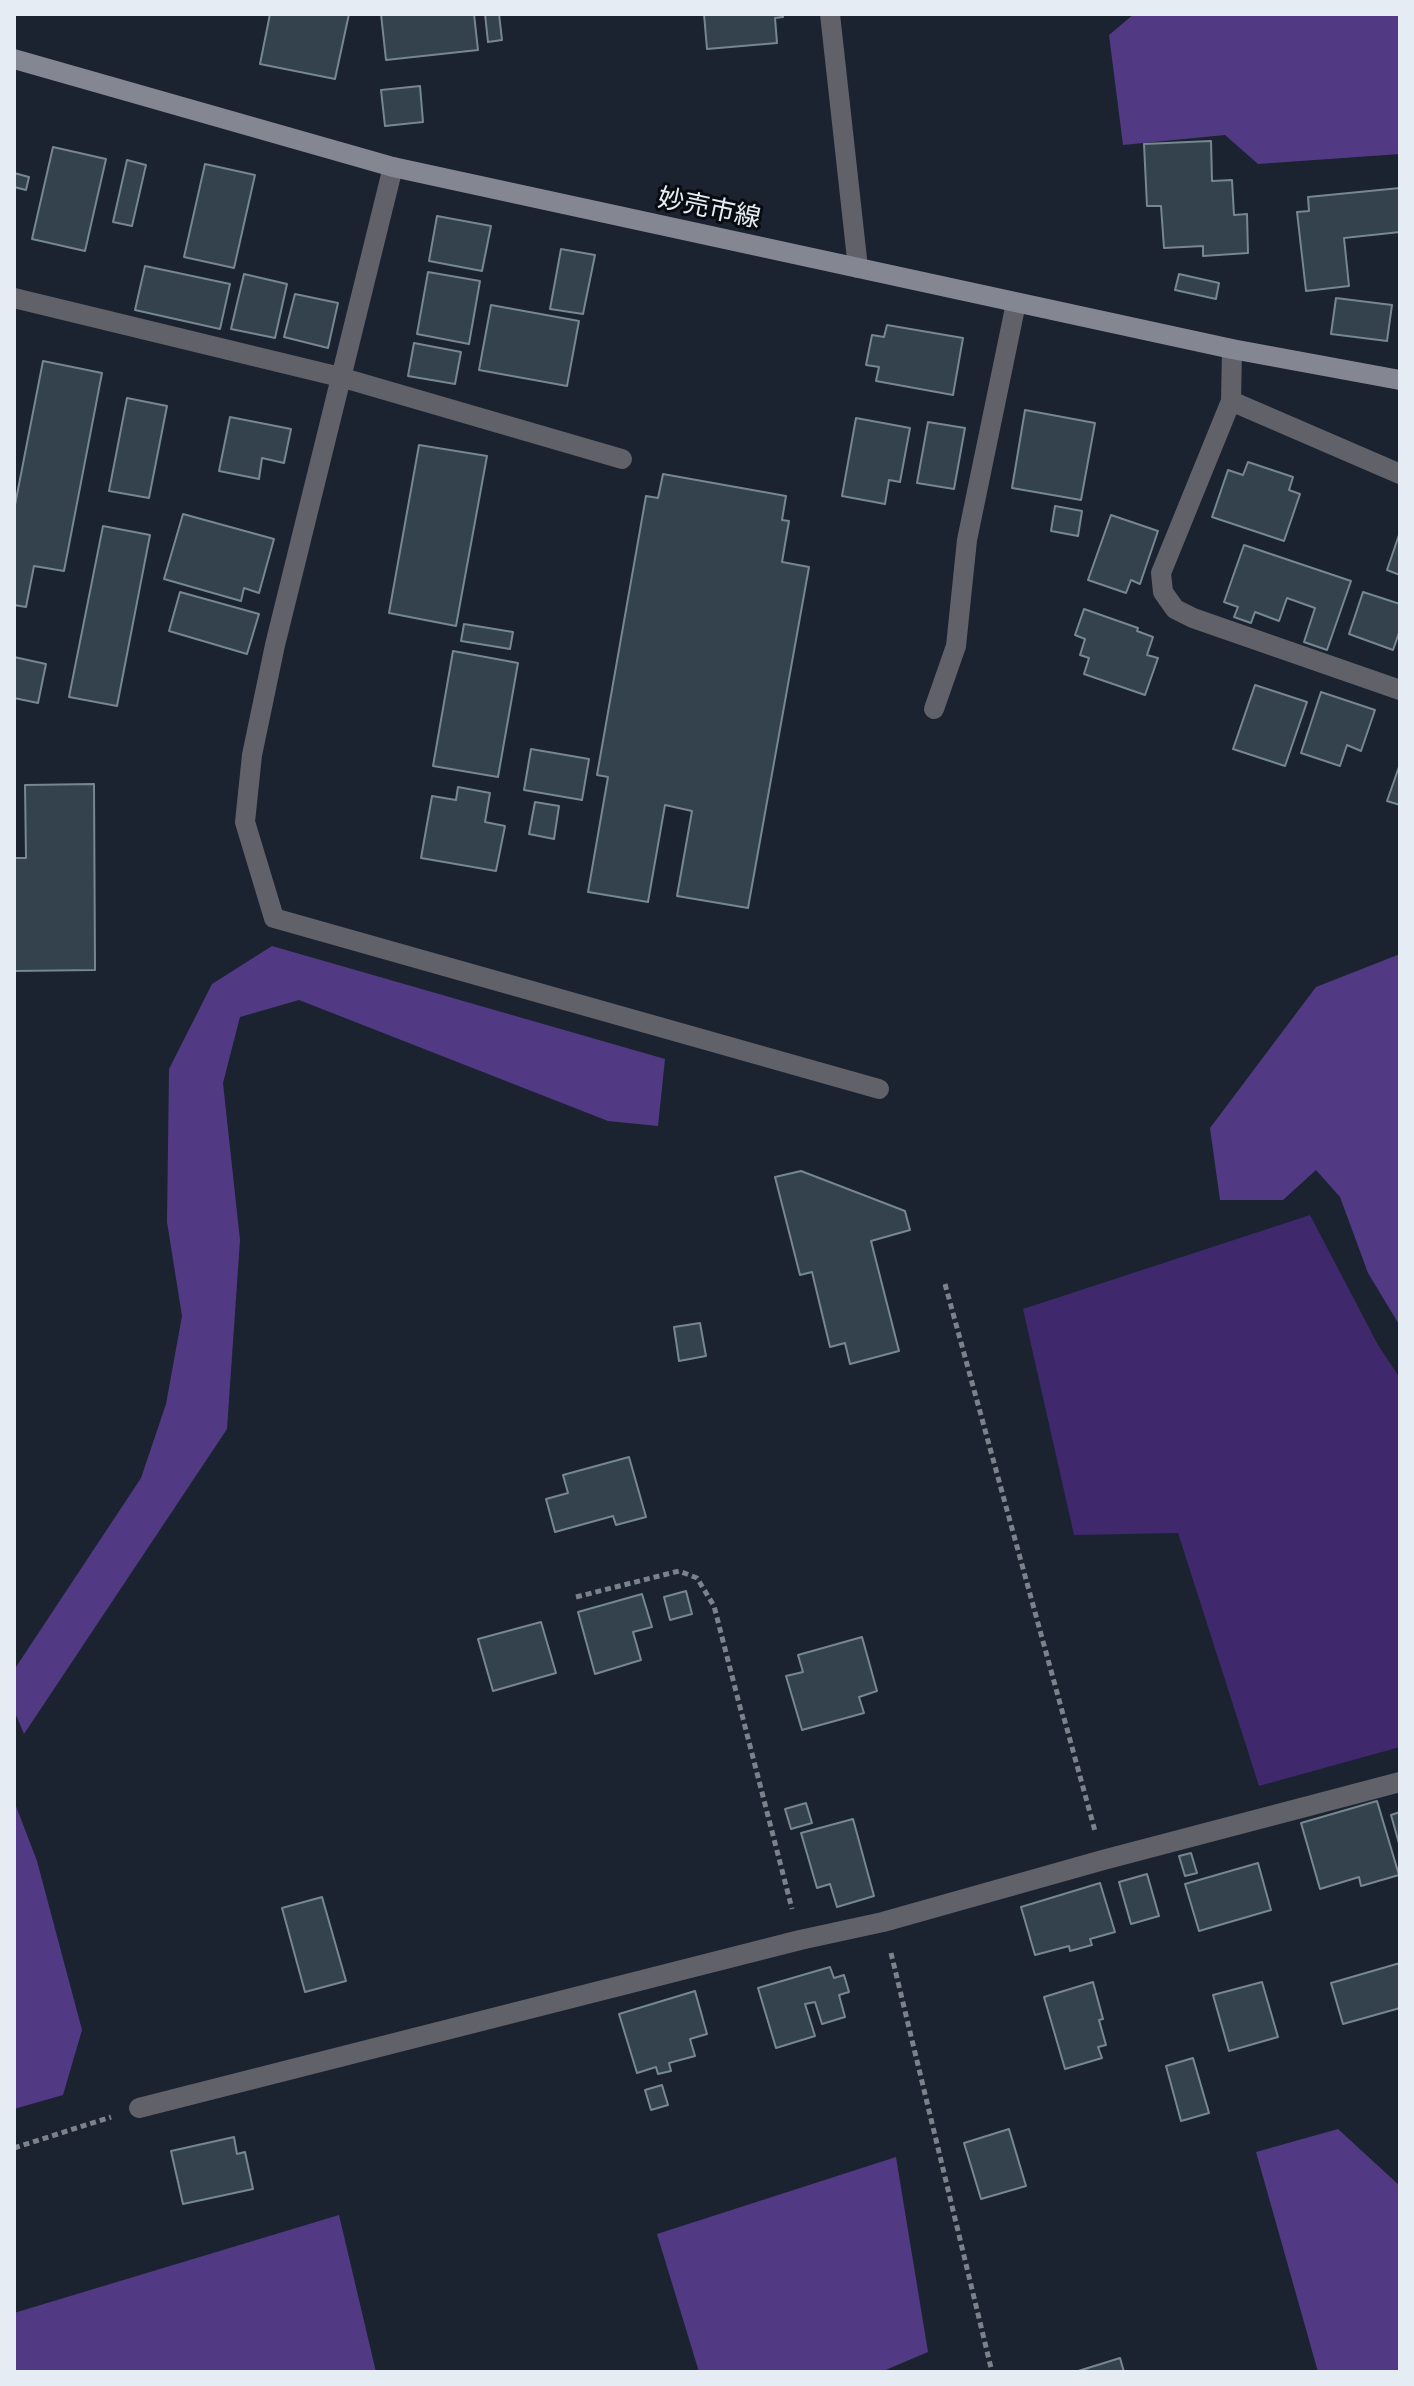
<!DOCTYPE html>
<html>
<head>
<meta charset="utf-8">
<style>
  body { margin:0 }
  #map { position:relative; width:1414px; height:2386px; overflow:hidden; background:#1a232f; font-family:Lora,serif }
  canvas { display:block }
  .frame { position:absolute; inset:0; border:16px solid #e6ecf4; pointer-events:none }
</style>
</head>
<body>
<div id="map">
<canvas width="1414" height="2386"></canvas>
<div class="frame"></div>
</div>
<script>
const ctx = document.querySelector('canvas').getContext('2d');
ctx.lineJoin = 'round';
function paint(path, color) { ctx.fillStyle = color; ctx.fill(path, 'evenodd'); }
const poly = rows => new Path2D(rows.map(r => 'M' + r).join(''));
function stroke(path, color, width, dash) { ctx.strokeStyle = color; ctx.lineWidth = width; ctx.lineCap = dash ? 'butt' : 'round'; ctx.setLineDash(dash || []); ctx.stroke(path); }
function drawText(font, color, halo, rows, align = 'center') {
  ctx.font = font + ' Lora,"Noto Sans JP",serif'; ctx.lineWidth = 6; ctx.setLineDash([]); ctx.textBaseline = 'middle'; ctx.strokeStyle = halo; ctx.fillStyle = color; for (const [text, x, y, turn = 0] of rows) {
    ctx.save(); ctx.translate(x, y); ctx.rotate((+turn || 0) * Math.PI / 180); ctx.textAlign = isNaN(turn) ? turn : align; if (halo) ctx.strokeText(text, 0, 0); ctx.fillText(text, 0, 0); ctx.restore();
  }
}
paint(poly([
  [1310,1215,1378,1345,1400,1378,1400,1747,1259,1786,1178,1533,1074,1535,1023,1309]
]), '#3f286c');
paint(poly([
  [1134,14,1400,14,1400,154,1258,164,1225,135,1123,145,1109,35],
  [272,946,665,1059,658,1126,608,1121,299,1000,240,1017,223,1083,240,1240,227,1429,24,1734,16,1715,14,1670,141,1478,166,1404,182,1316,167,1222,169,1069,212,984],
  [1400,954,1400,1326,1368,1273,1340,1197,1316,1170,1283,1200,1220,1200,1210,1128,1316,987],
  [14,1801,37,1861,82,2030,63,2095,14,2109],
  [1338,2129,1400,2186,1400,2372,1318,2372,1256,2152],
  [896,2157,928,2352,881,2372,699,2372,657,2234],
  [339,2215,376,2372,14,2372,14,2313]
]), '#513a83');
const building = poly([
  [270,14,349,14,335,79,260,64,270,14],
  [381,14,474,14,478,50,386,60,381,14],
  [485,14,499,14,502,40,488,42,485,14],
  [704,14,782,14,783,17,775,18,777,43,707,49,704,14],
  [420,86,423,122,385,126,381,90,420,86],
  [1211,141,1212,181,1232,180,1234,215,1247,214,1248,253,1203,256,1203,246,1164,248,1161,206,1147,206,1144,144,1211,141],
  [53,147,106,159,85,251,32,239,53,147],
  [127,160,146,165,132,226,113,222,127,160],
  [205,164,255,175,234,268,184,257,205,164],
  [14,173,29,177,26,190,14,187,14,173],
  [1400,188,1400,232,1344,238,1349,286,1306,291,1297,212,1309,211,1308,197,1400,188],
  [437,216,491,226,482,271,429,261,437,216],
  [561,249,595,255,583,314,550,309,561,249],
  [145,266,230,284,220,329,135,310,145,266],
  [428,272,480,281,469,344,417,334,428,272],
  [244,274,287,284,275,338,231,329,244,274],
  [1179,274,1219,283,1216,299,1175,290,1179,274],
  [295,294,338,303,328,348,284,337,295,294],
  [1336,298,1392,305,1387,341,1331,334,1336,298],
  [491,305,579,321,567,386,479,370,491,305],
  [887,325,963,338,953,395,876,381,879,367,866,365,872,335,884,337,887,325],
  [414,343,461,352,455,384,408,376,414,343],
  [43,361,102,373,64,571,34,566,26,607,14,605,14,510,43,361],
  [127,398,167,406,149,498,109,491,127,398],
  [1025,410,1095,423,1081,500,1012,488,1025,410],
  [230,417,291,429,284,463,262,458,259,479,219,471,230,417],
  [856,418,910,428,900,482,889,480,885,504,842,496,856,418],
  [928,422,965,428,954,489,917,483,928,422],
  [419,445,487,456,456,626,389,613,419,445],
  [1248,462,1293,477,1289,490,1300,494,1284,541,1212,517,1228,470,1243,475,1248,462],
  [663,474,786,496,782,520,789,521,782,562,809,567,748,908,677,896,692,811,665,805,648,902,588,892,608,777,597,775,646,496,658,498,663,474],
  [1055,506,1082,511,1078,536,1051,531,1055,506],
  [183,514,274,539,259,593,244,588,241,601,164,579,183,514],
  [1111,515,1158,531,1140,584,1131,580,1126,593,1088,580,1111,515],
  [103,526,150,535,117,706,69,697,103,526],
  [1400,532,1400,575,1387,570,1400,532],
  [1244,545,1351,581,1327,650,1304,642,1315,608,1287,598,1279,621,1255,612,1251,623,1234,617,1238,607,1224,602,1244,545],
  [180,592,259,614,247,654,169,631,180,592],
  [1363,592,1400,604,1400,630,1393,650,1349,634,1363,592],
  [1084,609,1138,628,1137,631,1153,637,1147,655,1158,658,1145,695,1084,674,1089,658,1080,655,1085,639,1075,635,1084,609],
  [464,624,513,632,510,649,461,641,464,624],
  [453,651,518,663,498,777,433,766,453,651],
  [14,657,46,664,38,703,14,698,14,657],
  [1255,685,1307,702,1285,766,1233,749,1255,685],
  [1321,692,1375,710,1361,751,1347,745,1340,766,1301,753,1321,692],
  [531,749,589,759,582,800,524,790,531,749],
  [1400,764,1400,805,1387,801,1400,764],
  [94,784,95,970,14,971,14,858,26,858,25,785,94,784],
  [458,787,490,793,485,822,505,826,496,871,421,858,432,796,456,800,458,787],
  [535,802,559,806,554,839,529,834,535,802],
  [801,1171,905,1211,910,1230,871,1241,899,1351,850,1364,845,1343,830,1347,812,1272,800,1275,775,1177,801,1171],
  [700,1323,706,1356,679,1361,674,1327,700,1323],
  [629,1457,646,1517,616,1525,613,1516,555,1532,546,1499,568,1493,563,1475,629,1457],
  [686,1591,692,1614,670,1620,664,1597,686,1591],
  [642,1594,652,1627,633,1632,641,1660,595,1674,578,1612,642,1594],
  [541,1622,556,1673,493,1691,478,1639,541,1622],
  [862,1637,877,1691,859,1697,864,1713,802,1730,786,1676,803,1672,798,1655,862,1637],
  [1377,1801,1399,1875,1361,1886,1359,1877,1320,1889,1301,1823,1377,1801],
  [806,1803,812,1823,791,1829,785,1809,806,1803],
  [1400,1812,1400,1847,1391,1815,1400,1812],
  [853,1819,874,1896,837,1907,830,1884,817,1888,801,1833,853,1819],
  [1191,1853,1197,1873,1185,1876,1179,1856,1191,1853],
  [1258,1863,1271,1910,1199,1931,1185,1884,1258,1863],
  [1147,1874,1159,1916,1131,1924,1119,1882,1147,1874],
  [1100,1883,1115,1932,1090,1939,1092,1945,1070,1951,1069,1946,1035,1955,1021,1907,1100,1883],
  [322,1897,346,1981,305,1992,282,1908,322,1897],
  [1400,1963,1400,2008,1343,2024,1331,1983,1400,1963],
  [830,1967,834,1978,844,1975,849,1992,839,1995,845,2017,822,2024,815,2002,805,2004,815,2036,776,2048,758,1988,830,1967],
  [1093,1982,1103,2019,1099,2020,1106,2045,1098,2047,1102,2058,1065,2069,1044,1997,1093,1982],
  [1262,1982,1278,2037,1229,2051,1213,1995,1262,1982],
  [695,1991,707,2034,690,2039,695,2056,669,2063,671,2071,658,2074,656,2067,637,2073,619,2014,695,1991],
  [1193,2058,1209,2113,1181,2121,1166,2066,1193,2058],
  [662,2085,668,2105,651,2110,645,2090,662,2085],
  [1009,2129,1026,2186,981,2199,964,2143,1009,2129],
  [234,2137,237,2154,245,2152,253,2189,183,2204,171,2151,234,2137],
  [1120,2358,1124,2372,1075,2372,1120,2358]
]);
paint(building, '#33424c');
stroke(building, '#778792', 2);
stroke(poly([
  [945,1284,1095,1831],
  [576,1597,679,1571,697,1578,714,1606,792,1909],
  [891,1953,992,2372],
  [14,2148,111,2117]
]), '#7b828c', 5, [6, 4]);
stroke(poly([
  [830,14,858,268],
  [393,167,275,645,252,755,245,822,274,918,879,1089],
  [14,298,340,377,622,459],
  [1232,349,1231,401,1400,474],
  [1231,401,1161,573,1163,592,1175,609,1193,618,1400,690],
  [934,709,956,646,967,540,1016,303],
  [139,2108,800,1940,883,1922,1103,1860,1400,1782]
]), '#616269', 20);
stroke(poly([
  [14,59,393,167,1232,349,1400,380]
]), '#848792', 20);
drawText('26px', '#e6ecf4', '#080c11', [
  ["妙売市線",709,209,12]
]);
</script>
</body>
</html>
